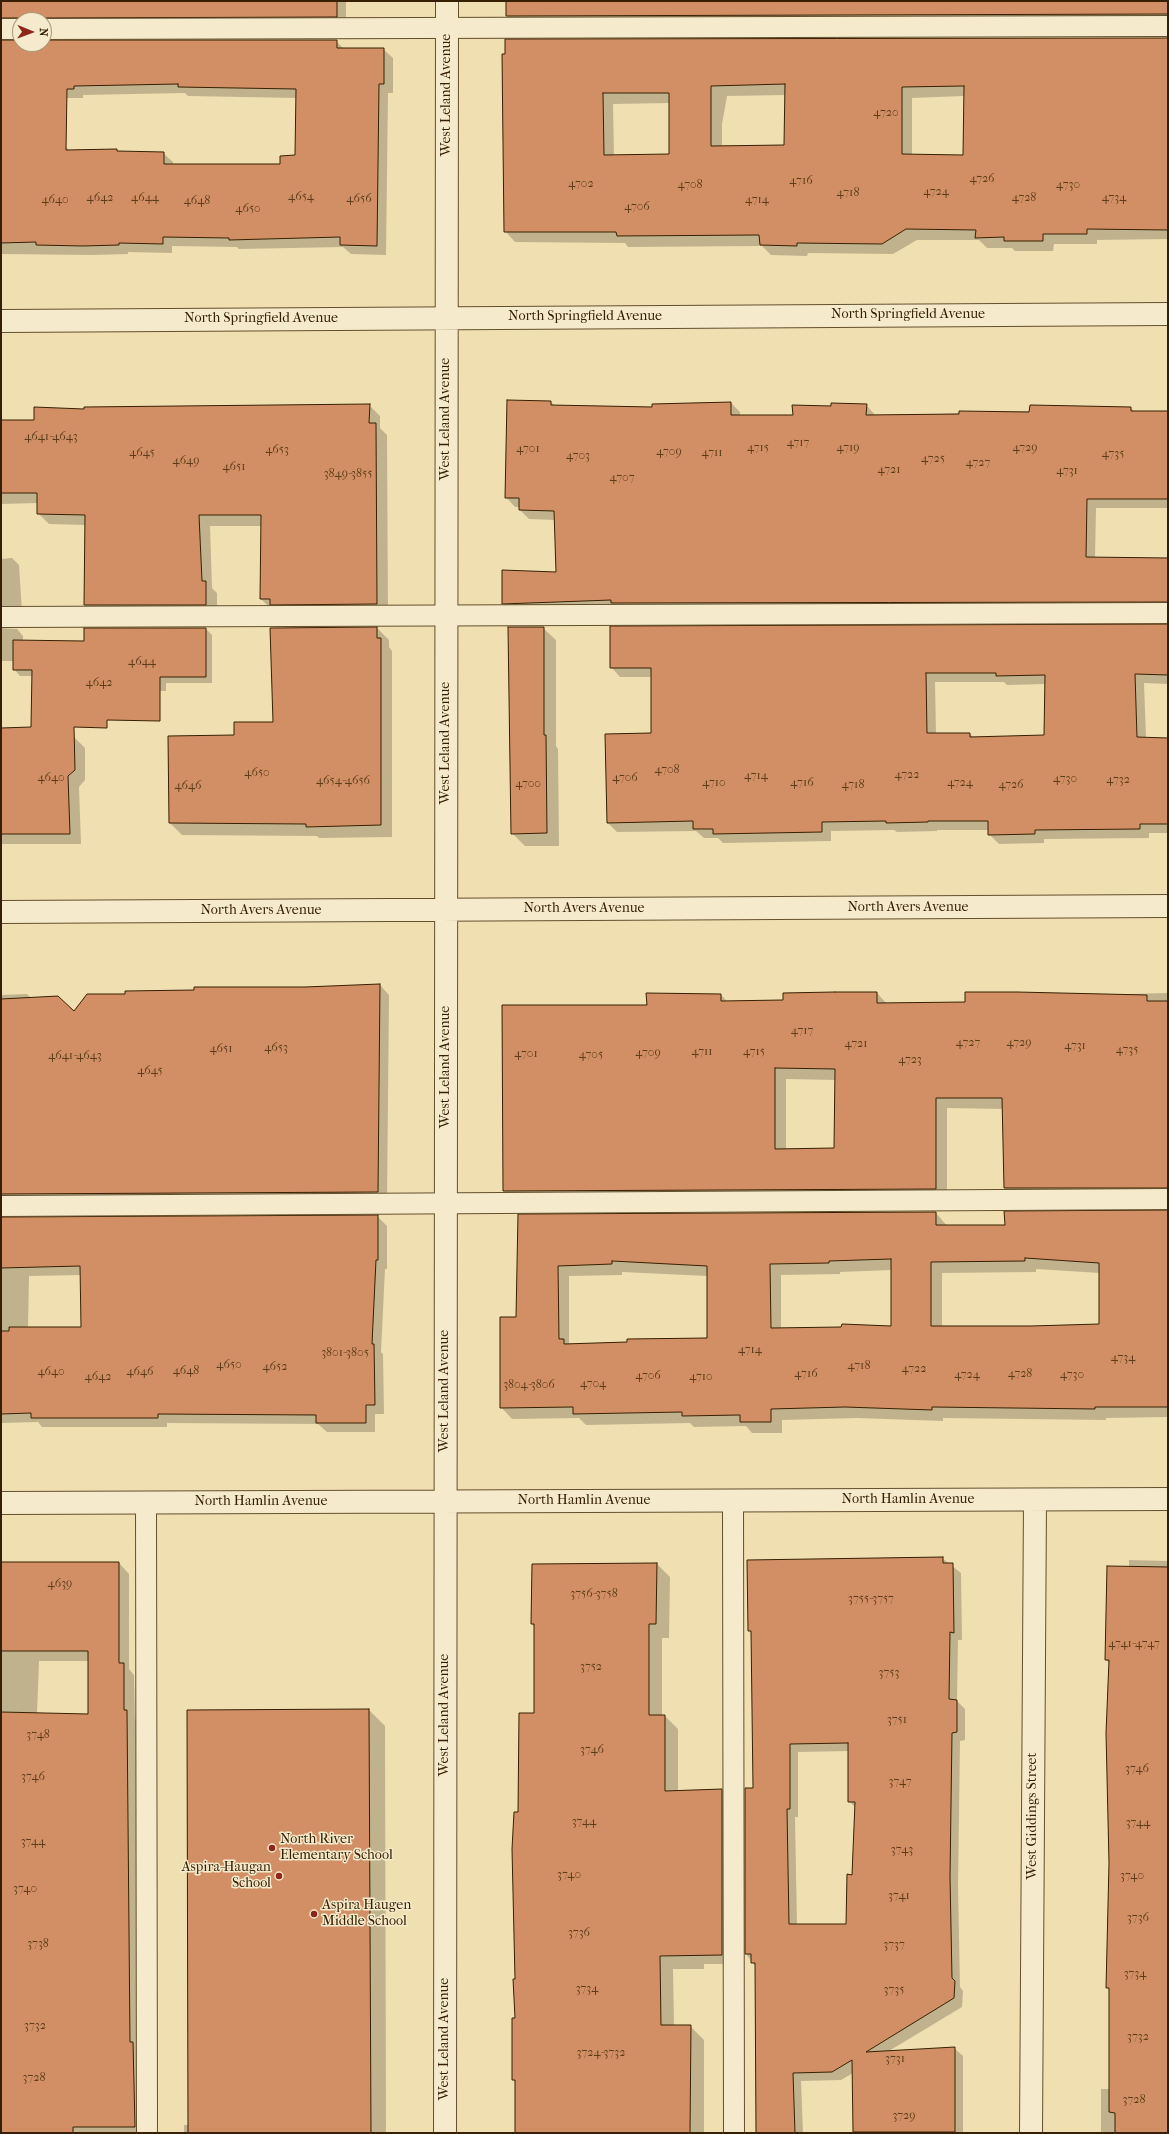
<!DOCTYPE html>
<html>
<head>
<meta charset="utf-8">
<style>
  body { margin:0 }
  #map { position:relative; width:1169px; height:2134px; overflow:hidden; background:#f0dfb1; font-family:"IM FELL French Canon",serif }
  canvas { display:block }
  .frame { position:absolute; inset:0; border:2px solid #362001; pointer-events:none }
  .north { position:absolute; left:12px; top:12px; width:40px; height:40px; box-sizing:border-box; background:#f5eacc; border:1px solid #a9997b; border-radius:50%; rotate:91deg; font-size:11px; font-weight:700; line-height:16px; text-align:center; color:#362001 }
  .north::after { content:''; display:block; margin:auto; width:14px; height:18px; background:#8f2418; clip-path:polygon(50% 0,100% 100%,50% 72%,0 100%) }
</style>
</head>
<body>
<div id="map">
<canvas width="1169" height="2134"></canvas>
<div class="frame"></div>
<div class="north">N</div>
</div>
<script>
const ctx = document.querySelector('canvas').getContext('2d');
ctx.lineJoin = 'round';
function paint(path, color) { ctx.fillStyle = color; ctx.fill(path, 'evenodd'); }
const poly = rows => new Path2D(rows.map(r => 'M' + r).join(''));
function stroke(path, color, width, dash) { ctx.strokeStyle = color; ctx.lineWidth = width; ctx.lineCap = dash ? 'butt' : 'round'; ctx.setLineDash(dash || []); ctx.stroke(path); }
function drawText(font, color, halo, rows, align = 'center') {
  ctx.font = font + ' "IM FELL French Canon",serif'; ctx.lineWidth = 3; ctx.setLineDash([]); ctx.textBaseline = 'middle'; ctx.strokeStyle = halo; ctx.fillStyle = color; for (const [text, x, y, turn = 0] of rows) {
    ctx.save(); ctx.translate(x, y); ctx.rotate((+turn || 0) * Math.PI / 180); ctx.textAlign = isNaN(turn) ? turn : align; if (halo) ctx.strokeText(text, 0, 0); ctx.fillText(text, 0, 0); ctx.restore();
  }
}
paint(poly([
  [1,1,346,1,346,26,20,20,1,32],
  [507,1,1168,1,1168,25,517,27,507,16],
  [1168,39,1168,239,1097,240,1097,244,1054,244,1053,251,1015,251,1012,248,987,248,979,240,917,240,893,254,808,253,807,256,771,255,762,246,628,247,625,243,515,242,505,231,503,55],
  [786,95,785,145,722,147,722,124,727,96],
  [964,96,964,156,912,155,912,98],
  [670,103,670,155,614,156,613,104],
  [20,40,20,44,44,44,44,41,336,41,344,49,383,49,393,58,393,93,388,93,386,255,351,254,343,247,239,249,237,247,172,246,172,253,128,252,128,254,93,255,1,254,1,147,66,147,70,151,116,150,119,152,163,153,173,162,173,165,282,165,296,156,297,98,188,96,185,93,83,95,83,98,1,98,1,41],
  [551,402,555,406,653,408,731,403,740,412,740,416,794,416,832,407,866,405,876,416,1131,408,1135,412,1168,412,1168,508,1096,508,1095,558,1168,559,1168,611,513,613,503,603,557,573,555,520,529,519,520,510,520,507,515,507,506,497],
  [369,405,380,416,380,428,387,435,388,615,272,610,261,599,262,526,210,526,212,588,217,593,217,615,96,616,85,605,86,525,49,524,38,513,38,503,1,504,1,421,35,421,85,410],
  [12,558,19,565,22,612,1,615,1,559],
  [1168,626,1168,684,1144,683,1146,738,1168,739,1168,833,1149,833,1149,838,1044,839,1044,843,999,844,989,834,989,830,937,830,937,831,897,832,894,830,831,831,831,841,723,843,718,838,704,838,696,831,617,832,608,823,652,734,652,677,620,677,611,667],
  [935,682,1004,682,1007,685,1046,684,1045,736,974,738,970,734,936,734],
  [1,628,17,629,23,636,23,641,85,642,206,629,212,635,212,683,166,683,166,691,39,687,33,676,20,676,14,669,14,661,1,661],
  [377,628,389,640,389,647,392,651,392,837,319,838,317,836,182,835,170,823,235,736,274,723],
  [543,628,556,640,556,746,558,749,559,846,525,846,512,833],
  [1,737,74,737,85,748,85,780,79,787,81,844,1,844],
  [380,985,389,995,387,1201,1,1211,1,995,27,994,31,998,74,1013,126,995],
  [877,993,887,1004,966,1003,1072,995,1072,993,1128,996,1128,994,1168,993,1168,1199,1016,1199,1005,1188,1004,1109,947,1108,947,1200,515,1202,504,1191,503,1006,648,1006,647,994,721,995,728,1002,784,1001],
  [786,1079,836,1080,835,1149,786,1150],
  [1168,1211,1168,1417,1106,1418,1106,1420,943,1418,943,1421,857,1418,782,1420,782,1433,752,1433,746,1426,694,1427,690,1423,586,1425,579,1418,512,1419,501,1407,517,1318,518,1215,936,1213,947,1226,1006,1226],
  [1036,1269,1100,1273,1100,1325,1031,1327,942,1327,942,1273,1036,1272],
  [892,1270,892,1327,781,1328,781,1275,840,1274,840,1272],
  [622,1272,708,1276,708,1339,569,1345,569,1276,622,1275],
  [377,1216,387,1226,387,1269,385,1269,381,1352,383,1354,384,1414,375,1414,375,1432,327,1432,318,1424,167,1423,167,1427,42,1427,38,1422,1,1423,1,1218],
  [81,1275,82,1328,28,1328,29,1276],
  [942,1558,961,1573,962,1640,958,1640,957,1701,965,1709,965,1740,960,1741,958,1886,960,1987,963,1991,962,2007,889,2051,954,2048,963,2056,963,2133,854,2133,853,2073,841,2080,801,2081,803,2133,756,2133,756,1967,746,1954,754,1789,752,1634,749,1630],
  [849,1751,849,1801,856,1808,853,1876,847,1925,797,1925,795,1817,798,1817,798,1752],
  [1129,1560,1168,1561,1168,2133,1101,2133,1101,2089,1110,2089,1110,1990,1107,1987,1110,1863,1110,1664,1106,1660,1129,1568],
  [1,1563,119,1563,129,1574,129,1669,134,1675,135,1719,137,1721,145,2133,1,2133],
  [39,1661,89,1661,89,1715,37,1714],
  [657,1564,670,1577,669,1638,662,1638,662,1716,665,1716,678,1729,678,1791,722,1790,735,1803,735,1964,704,1964,704,1969,673,1969,674,2026,690,2026,704,2040,704,2133,516,2133,516,2083,513,2080,513,2019,516,2019,519,1813,534,1714,534,1626,532,1624],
  [369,1710,385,1726,386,2133,184,2133,184,2125,189,2125,188,1711]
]), '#0003');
const building = poly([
  [1,1,337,1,337,17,44,18,37,20,27,20,20,18,1,18,1,1],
  [506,1,1168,1,1168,14,506,16,506,1],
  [1168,38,1168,230,1087,229,1087,234,1043,234,1043,241,1004,241,1004,237,975,238,976,230,906,229,882,244,797,243,797,246,760,245,759,235,617,236,616,232,504,232,502,54,505,54,505,39,1168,38],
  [785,84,784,145,711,146,711,86,785,84],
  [964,86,963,155,902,154,902,87,964,86],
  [603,93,669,93,669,154,604,155,603,93],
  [1,40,20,40,20,44,44,44,44,40,337,40,337,48,384,48,384,84,379,84,377,246,340,245,340,237,229,240,229,238,163,237,163,244,119,243,119,245,83,246,36,245,36,242,1,243,1,40],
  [178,84,178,87,296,89,295,155,280,156,280,164,164,164,164,152,117,151,117,149,66,150,67,89,74,89,74,86,178,84],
  [507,400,551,401,551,405,652,407,652,404,731,402,731,415,793,415,792,405,831,406,831,403,867,404,866,415,959,414,959,411,1029,412,1030,405,1131,407,1131,411,1168,411,1168,499,1087,499,1086,557,1168,558,1168,602,611,603,611,600,502,604,502,570,556,572,554,511,519,510,519,498,505,498,507,400],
  [370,404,369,423,376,423,377,604,270,605,270,599,260,599,261,515,199,515,202,581,206,581,206,605,84,605,85,515,37,514,37,493,1,493,1,420,34,420,34,407,84,409,84,407,370,404],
  [1168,624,1168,675,1135,674,1137,737,1168,738,1168,824,1140,824,1140,829,1035,830,1035,834,988,835,988,821,928,821,928,822,886,823,886,821,822,822,822,832,713,834,713,829,693,829,693,821,607,823,605,734,651,733,651,668,610,668,610,626,1168,624],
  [926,673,996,673,996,676,1045,675,1044,735,970,737,970,733,927,733,926,673],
  [377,627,377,638,381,638,381,825,306,827,306,824,169,823,168,736,234,735,234,722,273,722,270,628,377,627],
  [508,627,544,627,544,735,546,735,547,833,511,834,508,627],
  [84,628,206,628,206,677,160,677,160,721,107,720,107,728,74,727,75,770,68,776,70,834,1,834,1,728,31,727,32,670,13,670,13,640,84,641,84,628],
  [380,984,378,1192,1,1194,1,999,58,996,74,1011,87,994,125,994,125,991,194,990,194,987,305,987,380,984],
  [835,992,877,992,877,1003,965,1002,965,992,1017,992,1147,995,1147,1001,1168,1001,1168,1188,1004,1188,1002,1098,936,1098,936,1189,503,1191,502,1005,647,1005,646,993,721,994,721,1001,783,1000,783,993,835,992],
  [775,1068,835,1069,834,1148,775,1149,775,1068],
  [1168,1210,1168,1407,1095,1407,1095,1409,932,1407,932,1410,845,1407,771,1409,771,1422,740,1422,740,1415,682,1416,682,1412,573,1414,573,1407,500,1408,500,1317,516,1317,518,1214,936,1212,936,1225,1005,1225,1004,1211,1168,1210],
  [1025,1258,1099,1263,1099,1324,1031,1326,931,1326,931,1262,1025,1261,1025,1258],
  [891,1259,891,1326,842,1324,841,1327,771,1328,770,1264,829,1263,829,1261,891,1259],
  [612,1261,707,1266,707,1338,627,1339,627,1342,564,1344,564,1339,559,1339,558,1266,612,1264,612,1261],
  [378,1215,378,1260,376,1260,372,1344,374,1344,375,1405,366,1405,366,1423,316,1423,316,1415,158,1414,158,1418,31,1418,31,1413,1,1414,1,1331,9,1331,9,1327,81,1327,80,1266,1,1268,1,1217,378,1215],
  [943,1557,943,1563,953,1563,954,1633,950,1632,949,1699,957,1700,957,1732,952,1733,950,1877,952,1978,955,1981,954,1998,866,2052,955,2047,955,2132,853,2132,852,2060,832,2072,793,2073,795,2133,756,2133,755,1963,751,1963,751,1954,745,1954,745,1788,753,1788,751,1631,748,1631,747,1560,943,1557],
  [848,1743,848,1802,855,1802,852,1875,847,1874,846,1924,789,1924,787,1809,790,1809,790,1744,848,1743],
  [1,1562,119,1562,119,1663,124,1663,124,1710,127,1710,130,2042,133,2042,135,2127,73,2127,73,2133,1,2133,1,1712,88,1714,88,1651,1,1651,1,1562],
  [657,1563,656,1624,649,1624,649,1715,665,1715,665,1791,722,1789,722,1955,660,1956,661,2025,691,2025,690,2133,515,2133,515,2080,512,2080,512,2018,515,2018,513,1979,515,1979,512,1849,514,1812,518,1812,519,1713,534,1713,534,1624,531,1624,532,1564,657,1563],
  [1107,1566,1168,1567,1168,2133,1115,2133,1115,2113,1109,2112,1109,1988,1106,1988,1109,1863,1106,1733,1109,1660,1105,1660,1107,1566],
  [369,1709,371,2133,188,2133,187,1710,369,1709]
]);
paint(building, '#d28f66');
stroke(building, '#362001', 1);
const service = poly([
  [1,29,20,29],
  [44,29,1168,26],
  [1,617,1168,613],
  [1,1206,1168,1199],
  [733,1501,734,2133],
  [146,1503,147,2133]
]);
const minor = poly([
  [1,321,1168,314],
  [1,912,1168,906],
  [1,1503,1168,1499],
  [445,2133,447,1],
  [1031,2133,1035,1500]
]);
stroke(service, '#64502d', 22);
stroke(minor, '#64502d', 24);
stroke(service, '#f5eacc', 20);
stroke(minor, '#f5eacc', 22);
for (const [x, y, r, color] of [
  [272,1848,4,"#8f2418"],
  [279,1876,4,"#8f2418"],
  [314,1914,4,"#8f2418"]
]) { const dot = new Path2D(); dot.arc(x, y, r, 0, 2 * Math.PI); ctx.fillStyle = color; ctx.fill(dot); stroke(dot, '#f5eacc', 1.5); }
drawText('12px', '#5d3c1a', null, [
  ["4720",886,113],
  ["4726",982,179],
  ["4716",801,181],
  ["4702",581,184],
  ["4708",690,185],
  ["4730",1068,185],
  ["4724",936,192],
  ["4718",848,193],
  ["4654",301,197],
  ["4642",100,198],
  ["4644",145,198],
  ["4728",1024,198],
  ["4734",1114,198],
  ["4656",359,199],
  ["4640",55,200],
  ["4714",757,200],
  ["4648",197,201],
  ["4706",637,207],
  ["4650",248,209],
  ["4641-4643",51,437],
  ["4717",798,443],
  ["4715",758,448],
  ["4719",848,448],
  ["4729",1025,448],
  ["4701",528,449],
  ["4653",277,450],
  ["4709",669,452],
  ["4645",142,453],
  ["4711",712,453],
  ["4735",1113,454],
  ["4703",578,456],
  ["4725",933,459],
  ["4649",186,461],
  ["4727",978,463],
  ["4651",234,467],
  ["4721",889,470],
  ["4731",1067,471],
  ["3849-3855",348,474],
  ["4707",622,478],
  ["4644",142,662],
  ["4642",99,683],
  ["4708",667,770],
  ["4650",257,773],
  ["4722",907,775],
  ["4714",756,776],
  ["4640",51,778],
  ["4706",625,778],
  ["4730",1065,779],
  ["4732",1118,780],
  ["4654-4656",343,781],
  ["4710",714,783],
  ["4716",802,783],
  ["4724",960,783],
  ["4700",528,784],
  ["4718",853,785],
  ["4726",1011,785],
  ["4646",188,786],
  ["4717",802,1031],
  ["4727",968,1043],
  ["4729",1019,1043],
  ["4721",856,1044],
  ["4731",1075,1046],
  ["4653",276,1048],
  ["4651",221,1049],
  ["4735",1127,1050],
  ["4711",702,1052],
  ["4715",754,1052],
  ["4709",648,1053],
  ["4701",526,1054],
  ["4705",591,1055],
  ["4641-4643",75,1056],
  ["4723",910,1060],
  ["4645",150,1071],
  ["4714",750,1350],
  ["3801-3805",345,1353],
  ["4734",1123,1358],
  ["4650",229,1365],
  ["4718",859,1366],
  ["4652",275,1367],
  ["4722",914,1369],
  ["4648",186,1371],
  ["4640",51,1372],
  ["4646",140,1372],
  ["4716",806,1374],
  ["4728",1020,1374],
  ["4724",967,1375],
  ["4730",1072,1375],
  ["4706",648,1376],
  ["4642",98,1377],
  ["4710",701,1377],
  ["4704",593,1384],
  ["3804-3806",529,1385],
  ["4639",60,1584],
  ["3756-3758",594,1594],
  ["3755-3757",871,1599],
  ["4741-4747",1134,1644],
  ["3752",591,1667],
  ["3753",889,1673],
  ["3751",897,1720],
  ["3748",38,1735],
  ["3746",592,1750],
  ["3746",1137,1769],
  ["3746",33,1777],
  ["3747",900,1782],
  ["3744",584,1822],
  ["3744",1138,1823],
  ["3744",33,1842],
  ["3743",902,1850],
  ["3740",569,1875],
  ["3740",1132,1876],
  ["3740",25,1889],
  ["3741",899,1896],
  ["3736",1138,1918],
  ["3736",579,1933],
  ["3738",38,1944],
  ["3737",894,1945],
  ["3734",1135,1974],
  ["3734",587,1989],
  ["3735",894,1990],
  ["3732",35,2026],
  ["3732",1138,2037],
  ["3724-3732",601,2053],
  ["3731",895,2059],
  ["3728",34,2078],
  ["3728",1134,2100],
  ["3729",904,2116]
]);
drawText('14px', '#362001', '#f5eacc', [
  ["West Leland Avenue",447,95,-90],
  ["North Springfield Avenue",908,315],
  ["North Springfield Avenue",585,317],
  ["North Springfield Avenue",261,319],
  ["West Leland Avenue",446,419,-90],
  ["West Leland Avenue",446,743,-90],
  ["North Avers Avenue",908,908],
  ["North Avers Avenue",584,909],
  ["North Avers Avenue",261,911],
  ["West Leland Avenue",446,1067,-90],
  ["West Leland Avenue",445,1391,-90],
  ["North Hamlin Avenue",908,1500],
  ["North Hamlin Avenue",584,1501],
  ["North Hamlin Avenue",261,1502],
  ["West Leland Avenue",445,1715,-90],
  ["West Giddings Street",1033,1816,-90],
  ["West Leland Avenue",445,2039,-90]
]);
drawText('14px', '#362001', '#f5eacc', [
  ["North River",280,1840],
  ["Elementary School",280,1856],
  ["Aspira-Haugan",271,1868,"right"],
  ["School",271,1884,"right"],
  ["Aspira Haugen",322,1906],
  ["Middle School",322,1922]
], 'left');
</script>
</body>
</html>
